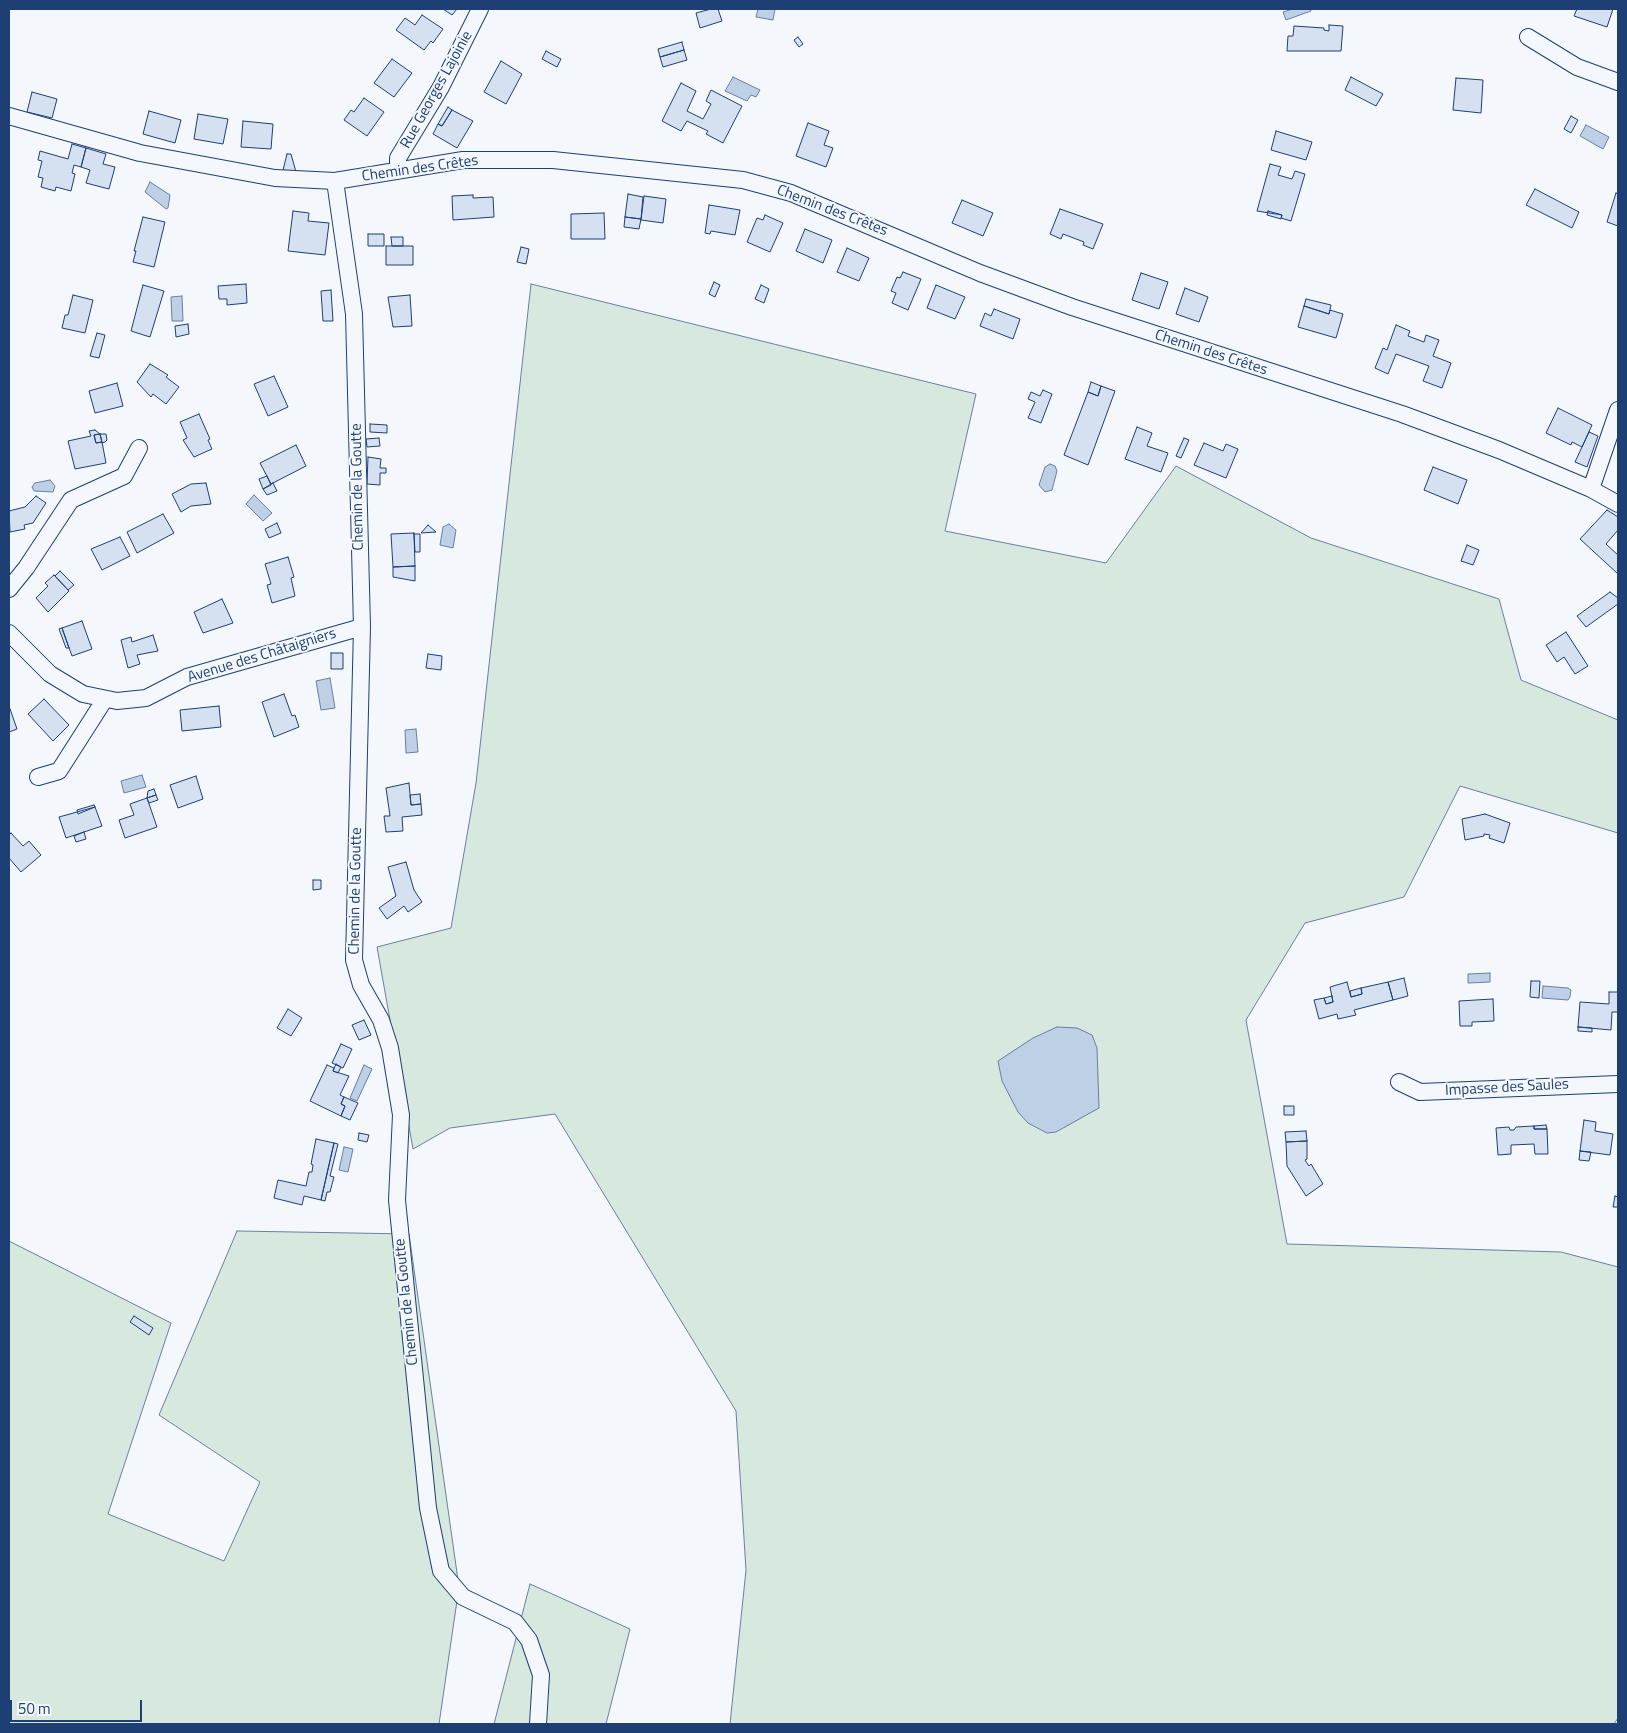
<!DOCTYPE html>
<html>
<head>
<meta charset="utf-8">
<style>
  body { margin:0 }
  #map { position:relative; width:1627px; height:1733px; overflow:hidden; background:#f4f7fb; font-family:"Titillium Web",sans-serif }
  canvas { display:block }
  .frame { position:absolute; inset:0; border:10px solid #1d3f73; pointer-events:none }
  .scale { position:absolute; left:10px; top:1700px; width:132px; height:22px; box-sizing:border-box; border:2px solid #1d3f73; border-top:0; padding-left:6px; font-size:15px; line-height:18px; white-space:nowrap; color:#1d3f73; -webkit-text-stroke:4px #f4f7fb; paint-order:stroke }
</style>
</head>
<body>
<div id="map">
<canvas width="1627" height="1733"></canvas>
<div class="frame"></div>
<div class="scale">50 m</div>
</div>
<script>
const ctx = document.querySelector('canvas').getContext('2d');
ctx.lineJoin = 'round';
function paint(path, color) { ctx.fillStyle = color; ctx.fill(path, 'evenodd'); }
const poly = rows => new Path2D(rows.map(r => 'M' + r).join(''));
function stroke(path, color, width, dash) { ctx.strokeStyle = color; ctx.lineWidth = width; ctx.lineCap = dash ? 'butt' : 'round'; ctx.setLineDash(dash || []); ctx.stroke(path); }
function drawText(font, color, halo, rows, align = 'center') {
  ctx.font = font + ' "Titillium Web",sans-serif'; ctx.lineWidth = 4; ctx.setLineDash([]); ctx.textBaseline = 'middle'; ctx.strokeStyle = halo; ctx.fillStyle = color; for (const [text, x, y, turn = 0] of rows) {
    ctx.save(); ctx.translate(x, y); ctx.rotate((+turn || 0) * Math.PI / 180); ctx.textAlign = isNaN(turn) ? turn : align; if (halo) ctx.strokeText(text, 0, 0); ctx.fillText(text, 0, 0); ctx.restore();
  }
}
const green = poly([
  [531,284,976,394,945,531,1106,563,1176,466,1311,538,1499,599,1521,680,1618,720,1618,833,1460,786,1404,897,1305,923,1246,1020,1287,1244,1561,1252,1618,1267,1618,1718,1614,1724,730,1724,746,1570,736,1411,555,1114,450,1128,413,1149,377,947,451,928,476,783,531,284],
  [237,1231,409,1234,459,1587,439,1724,9,1724,9,1241,171,1323,108,1514,224,1561,260,1482,159,1415,237,1231],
  [530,1584,630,1629,606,1724,494,1724,530,1584]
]);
paint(green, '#d7e8df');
stroke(green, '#687fa3', 1);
const water = poly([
  [758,9,775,9,773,20,756,17,758,9],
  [1293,9,1310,9,1311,11,1286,20,1283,12,1293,9],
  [733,77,760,90,756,97,751,95,747,101,725,91,733,77],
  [1586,125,1609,137,1603,149,1580,136,1586,125],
  [150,182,170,195,168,208,166,209,145,192,150,182],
  [182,296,183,321,172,321,171,297,182,296],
  [1050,464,1055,466,1057,471,1052,490,1045,492,1039,485,1045,467,1050,464],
  [50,480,55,486,53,492,34,491,32,487,35,483,50,480],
  [254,495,272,513,263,521,246,504,254,495],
  [449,524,456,530,453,548,440,545,443,527,449,524],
  [330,678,335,708,321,710,316,681,330,678],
  [416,729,418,752,406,753,405,730,416,729],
  [142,775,146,787,124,793,121,781,142,775],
  [1490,973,1490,982,1468,983,1468,974,1490,973],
  [1543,986,1568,988,1571,990,1570,997,1568,1000,1542,998,1543,986],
  [1057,1027,1077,1028,1092,1035,1097,1048,1099,1108,1056,1132,1047,1133,1028,1123,1018,1112,1002,1081,998,1061,1033,1038,1057,1027],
  [364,1065,372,1069,357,1101,350,1098,364,1065],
  [344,1147,353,1149,348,1172,339,1170,344,1147]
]);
paint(water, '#bed0e5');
stroke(water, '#687fa3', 1);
const building = poly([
  [443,9,457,9,452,15,443,9],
  [711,9,718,9,722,21,700,28,696,13,711,9],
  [1577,9,1613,9,1607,27,1574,16,1577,9],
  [422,15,443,29,433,43,431,41,424,50,396,30,405,18,415,25,422,15],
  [1329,25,1343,26,1341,51,1287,51,1288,36,1293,36,1294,26,1324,28,1324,30,1329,31,1329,25],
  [798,37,803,44,799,47,794,40,798,37],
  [682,42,684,50,660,57,658,49,682,42],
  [684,50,687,60,663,67,660,57,684,50],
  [546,51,561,59,557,67,542,59,546,51],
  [392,59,412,73,394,97,374,83,392,59],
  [501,61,522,74,506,104,484,92,501,61],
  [1351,77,1383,94,1376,106,1345,90,1351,77],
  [1456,78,1483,80,1481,113,1453,110,1456,78],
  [681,83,696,91,687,111,703,119,711,104,706,101,711,90,742,106,723,143,706,134,708,131,687,121,681,131,662,121,681,83],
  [32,92,57,99,52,118,27,112,32,92],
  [364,98,384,112,367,136,344,120,351,110,354,112,364,98],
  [448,107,452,110,442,126,438,124,448,107],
  [452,110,473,121,457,148,433,134,438,124,442,126,452,110],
  [149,111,181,120,175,143,143,134,149,111],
  [198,114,228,119,223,144,194,139,198,114],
  [1571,116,1578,120,1571,133,1564,129,1571,116],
  [243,121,273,124,271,149,241,147,243,121],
  [808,123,829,131,824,145,833,148,826,167,796,156,808,123],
  [1276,131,1312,142,1306,160,1271,150,1276,131],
  [72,144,86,148,81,167,74,165,72,173,75,174,71,191,56,187,55,191,41,187,43,178,38,177,42,161,38,160,40,151,68,159,72,144],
  [86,148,106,154,103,164,115,167,109,189,86,183,90,170,81,167,86,148],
  [287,154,291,154,296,172,283,170,287,154],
  [1270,164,1281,167,1278,175,1292,179,1295,171,1305,174,1291,221,1281,218,1282,215,1257,211,1270,164],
  [1535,189,1579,212,1572,228,1526,205,1535,189],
  [1616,193,1618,194,1618,226,1607,222,1616,193],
  [628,194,643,197,641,219,625,217,628,194],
  [473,195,473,198,493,197,494,217,453,220,452,196,473,195],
  [644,196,666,199,663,223,641,220,644,196],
  [962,200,993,213,983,236,952,223,962,200],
  [709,205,740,210,735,235,711,231,710,234,705,233,709,205],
  [1060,209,1103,224,1093,249,1083,245,1084,242,1063,234,1061,239,1050,234,1060,209],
  [293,211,309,213,308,221,329,223,325,255,288,251,293,211],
  [1268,211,1282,215,1281,219,1267,215,1268,211],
  [604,213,605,239,571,239,571,214,604,213],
  [765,215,783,223,770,252,747,242,757,218,763,220,765,215],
  [143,217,165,222,154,267,133,262,136,251,134,251,143,217],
  [625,217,641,219,639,229,624,227,625,217],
  [805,229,832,240,823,263,796,251,805,229],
  [368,234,384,234,384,246,368,246,368,234],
  [391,237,403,237,403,246,392,246,391,237],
  [386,246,413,246,413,265,386,265,386,246],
  [521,247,529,249,526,264,517,262,521,247],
  [847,248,869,258,859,281,837,272,847,248],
  [903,272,921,279,908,310,892,303,896,293,891,291,897,277,900,278,903,272],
  [1141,273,1168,282,1159,309,1132,300,1141,273],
  [714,282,720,285,715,297,709,294,714,282],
  [246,284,247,303,227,305,227,299,219,299,218,286,246,284],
  [143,285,164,291,150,337,131,331,143,285],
  [761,285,769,289,764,303,755,299,761,285],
  [936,285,965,297,955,319,927,308,936,285],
  [1185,288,1208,297,1199,322,1176,314,1185,288],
  [331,290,333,321,323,321,321,291,331,290],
  [73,295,93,300,85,333,62,328,65,315,68,315,73,295],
  [410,295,412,326,393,327,388,297,410,295],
  [1306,299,1331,305,1329,314,1304,306,1306,299],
  [1304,306,1329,314,1330,310,1343,314,1336,338,1298,327,1304,306],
  [994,309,1020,319,1013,339,980,326,985,313,991,316,994,309],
  [188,324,189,334,176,337,175,326,188,324],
  [1396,325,1410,331,1408,336,1424,342,1426,335,1439,340,1433,356,1451,363,1442,388,1423,381,1429,366,1396,354,1388,374,1375,368,1383,348,1387,350,1396,325],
  [97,333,105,335,99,358,90,356,97,333],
  [150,364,168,375,166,377,179,387,166,404,153,394,151,397,137,382,150,364],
  [274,376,288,407,268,416,254,384,274,376],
  [1091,382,1101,386,1098,396,1088,392,1091,382],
  [117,383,123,406,95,413,89,391,117,383],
  [1101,386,1115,391,1088,465,1064,455,1088,392,1098,396,1101,386],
  [1043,390,1052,394,1041,423,1028,418,1035,402,1028,399,1031,392,1040,396,1043,390],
  [1558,408,1592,425,1582,447,1572,442,1571,445,1546,433,1558,408],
  [199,414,210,439,208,440,212,449,194,457,183,440,187,438,180,422,199,414],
  [370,424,387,425,387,433,370,432,370,424],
  [1137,427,1152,433,1147,446,1168,453,1161,472,1125,459,1137,427],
  [95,430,100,434,94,435,96,443,102,442,106,463,75,469,68,441,91,436,89,431,95,430],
  [1589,432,1598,436,1587,467,1575,462,1589,432],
  [100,434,102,442,96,443,94,435,100,434],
  [100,434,106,434,107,440,105,442,102,443,100,434],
  [379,438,380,446,367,447,366,439,379,438],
  [1184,438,1189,440,1181,458,1176,456,1184,438],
  [1204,443,1223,451,1226,444,1238,449,1226,478,1194,465,1204,443],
  [296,445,306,466,271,484,260,463,296,445],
  [368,457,381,459,380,468,386,468,386,473,380,473,380,485,367,484,368,457],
  [1433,467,1467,480,1458,504,1424,490,1433,467],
  [267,476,271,485,263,489,259,479,267,476],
  [206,483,211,504,191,506,181,512,172,494,191,484,206,483],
  [273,483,277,491,267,495,263,489,273,483],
  [36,496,46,503,33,523,24,525,25,529,10,532,9,511,25,507,36,496],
  [1607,510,1618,517,1618,530,1606,544,1618,555,1618,574,1580,539,1607,510],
  [163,514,174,533,137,553,127,532,163,514],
  [277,523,281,533,269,538,265,529,277,523],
  [428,525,436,532,421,533,428,525],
  [414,533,415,566,393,567,391,534,414,533],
  [414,534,420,534,420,552,415,552,414,534],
  [120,537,130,556,102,570,91,549,120,537],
  [1467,545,1479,550,1473,565,1461,561,1467,545],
  [288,557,294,577,291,578,295,596,272,603,267,585,271,584,265,564,288,557],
  [415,566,415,581,393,577,393,567,415,566],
  [60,571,74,585,68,590,55,576,60,571],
  [54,575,69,591,48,612,36,598,48,586,45,583,54,575],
  [1610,592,1618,598,1618,604,1586,627,1577,616,1610,592],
  [222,599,233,623,203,633,194,612,222,599],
  [82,621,92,649,72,656,62,628,82,621],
  [62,628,69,648,66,648,59,629,62,628],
  [1566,632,1588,666,1575,674,1564,657,1557,662,1546,645,1566,632],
  [153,635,158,651,137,655,140,664,128,668,121,640,131,637,132,642,153,635],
  [331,653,343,653,343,669,331,669,331,653],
  [428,654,442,656,441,670,426,668,428,654],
  [284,694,292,716,295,715,299,727,274,737,262,702,284,694],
  [44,699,69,725,53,741,28,714,44,699],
  [9,706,17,729,9,732,9,735,9,706],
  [219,706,221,727,182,731,180,710,219,706],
  [196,776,203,799,178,808,170,785,196,776],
  [409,783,411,805,421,804,422,815,402,817,403,831,386,832,384,816,390,816,386,788,409,783],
  [154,789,156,795,147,798,148,791,154,789],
  [420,794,421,804,411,805,410,795,420,794],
  [156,795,158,800,149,803,147,798,156,795],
  [147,798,157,827,125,838,119,820,134,815,130,804,147,798],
  [94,805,95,807,78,814,77,810,94,805],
  [95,807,102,826,66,838,59,817,95,807],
  [1485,814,1510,823,1504,843,1489,838,1490,835,1484,834,1484,836,1465,840,1462,819,1485,814],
  [84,832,86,839,76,842,74,836,84,832],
  [11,833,23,846,29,841,41,855,21,872,9,858,9,835,11,833],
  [406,862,414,890,422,902,408,912,404,906,387,919,379,908,396,896,388,867,406,862],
  [313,880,321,880,321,889,313,890,313,880],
  [1404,978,1408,996,1393,1000,1388,982,1404,978],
  [1531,981,1540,981,1539,998,1530,997,1531,981],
  [1347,982,1351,997,1362,994,1361,988,1388,982,1393,1000,1354,1010,1356,1015,1338,1019,1337,1014,1319,1019,1314,1000,1324,998,1326,1004,1333,1002,1330,987,1347,982],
  [1361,988,1362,994,1351,997,1350,991,1361,988],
  [1609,992,1618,992,1618,1012,1612,1012,1611,1030,1578,1027,1580,1002,1609,1004,1609,992],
  [1332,996,1333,1002,1326,1004,1324,998,1332,996],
  [1493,999,1494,1021,1472,1022,1472,1026,1460,1026,1459,1001,1493,999],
  [288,1009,302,1018,291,1036,277,1028,288,1009],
  [364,1020,371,1035,359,1040,352,1025,364,1020],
  [1578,1027,1592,1028,1592,1032,1578,1031,1578,1027],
  [341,1044,352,1049,343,1068,332,1063,341,1044],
  [336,1064,341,1067,338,1073,333,1071,336,1064],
  [327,1065,334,1068,333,1071,349,1076,340,1095,344,1097,341,1104,345,1106,341,1116,310,1101,327,1065],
  [344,1097,358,1103,350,1120,341,1116,345,1106,341,1104,344,1097],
  [1284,1106,1294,1106,1294,1115,1284,1115,1284,1106],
  [1584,1120,1596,1122,1595,1131,1613,1134,1610,1155,1580,1151,1584,1120],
  [1546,1125,1547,1129,1534,1129,1534,1126,1546,1125],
  [1534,1126,1534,1129,1547,1129,1548,1154,1535,1154,1534,1144,1511,1145,1511,1154,1498,1155,1496,1128,1509,1127,1510,1130,1514,1130,1516,1127,1534,1126],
  [1306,1131,1307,1141,1286,1142,1285,1132,1306,1131],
  [359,1133,369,1135,367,1142,358,1140,359,1133],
  [316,1139,334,1143,321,1200,304,1196,302,1205,274,1198,278,1180,306,1186,309,1172,312,1172,313,1165,311,1164,316,1139],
  [1307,1141,1307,1159,1305,1160,1309,1166,1311,1164,1323,1184,1306,1196,1287,1166,1286,1142,1307,1141],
  [334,1143,338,1144,330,1176,334,1177,330,1192,327,1192,325,1201,321,1200,334,1143],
  [1580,1151,1591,1152,1589,1161,1579,1160,1580,1151],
  [1615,1196,1618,1197,1618,1207,1613,1207,1615,1196],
  [134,1316,153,1328,149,1335,130,1322,134,1316]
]);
paint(building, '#d5e0f0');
stroke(building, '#1d3f73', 1);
const street = poly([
  [1528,37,1577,67,1618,82],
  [9,116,140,153,275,178,335,181,463,160,553,160,743,180,791,193,980,273,1072,307,1402,414,1499,450,1591,489,1618,504],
  [398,171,398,158,441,87,480,9],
  [335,181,354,314,362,627,354,960,361,985,381,1020,390,1048,401,1115,397,1200,428,1508,441,1571,463,1597,515,1622,529,1640,541,1675,538,1724],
  [1591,489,1618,410],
  [9,589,26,568,71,500,124,476,139,448],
  [9,633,50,674,83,694,117,701,146,698,187,677,362,627],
  [38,777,59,771,105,699],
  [1399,1082,1420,1092,1618,1084]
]);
stroke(street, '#1d3f73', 18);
stroke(street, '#f4f7fb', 16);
drawText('15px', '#1d3f73', '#f4f7fb', [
  ["Rue Georges Lajoinie",437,90,-61],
  ["Chemin des Crêtes",420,169,-8],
  ["Chemin des Crêtes",832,211,21],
  ["Chemin des Crêtes",1211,353,18],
  ["Chemin de la Goutte",358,487,-91],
  ["Avenue des Châtaigniers",262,656,-17],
  ["Chemin de la Goutte",356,891,-89],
  ["Impasse des Saules",1507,1088,-3],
  ["Chemin de la Goutte",407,1302,-96]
]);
</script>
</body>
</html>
